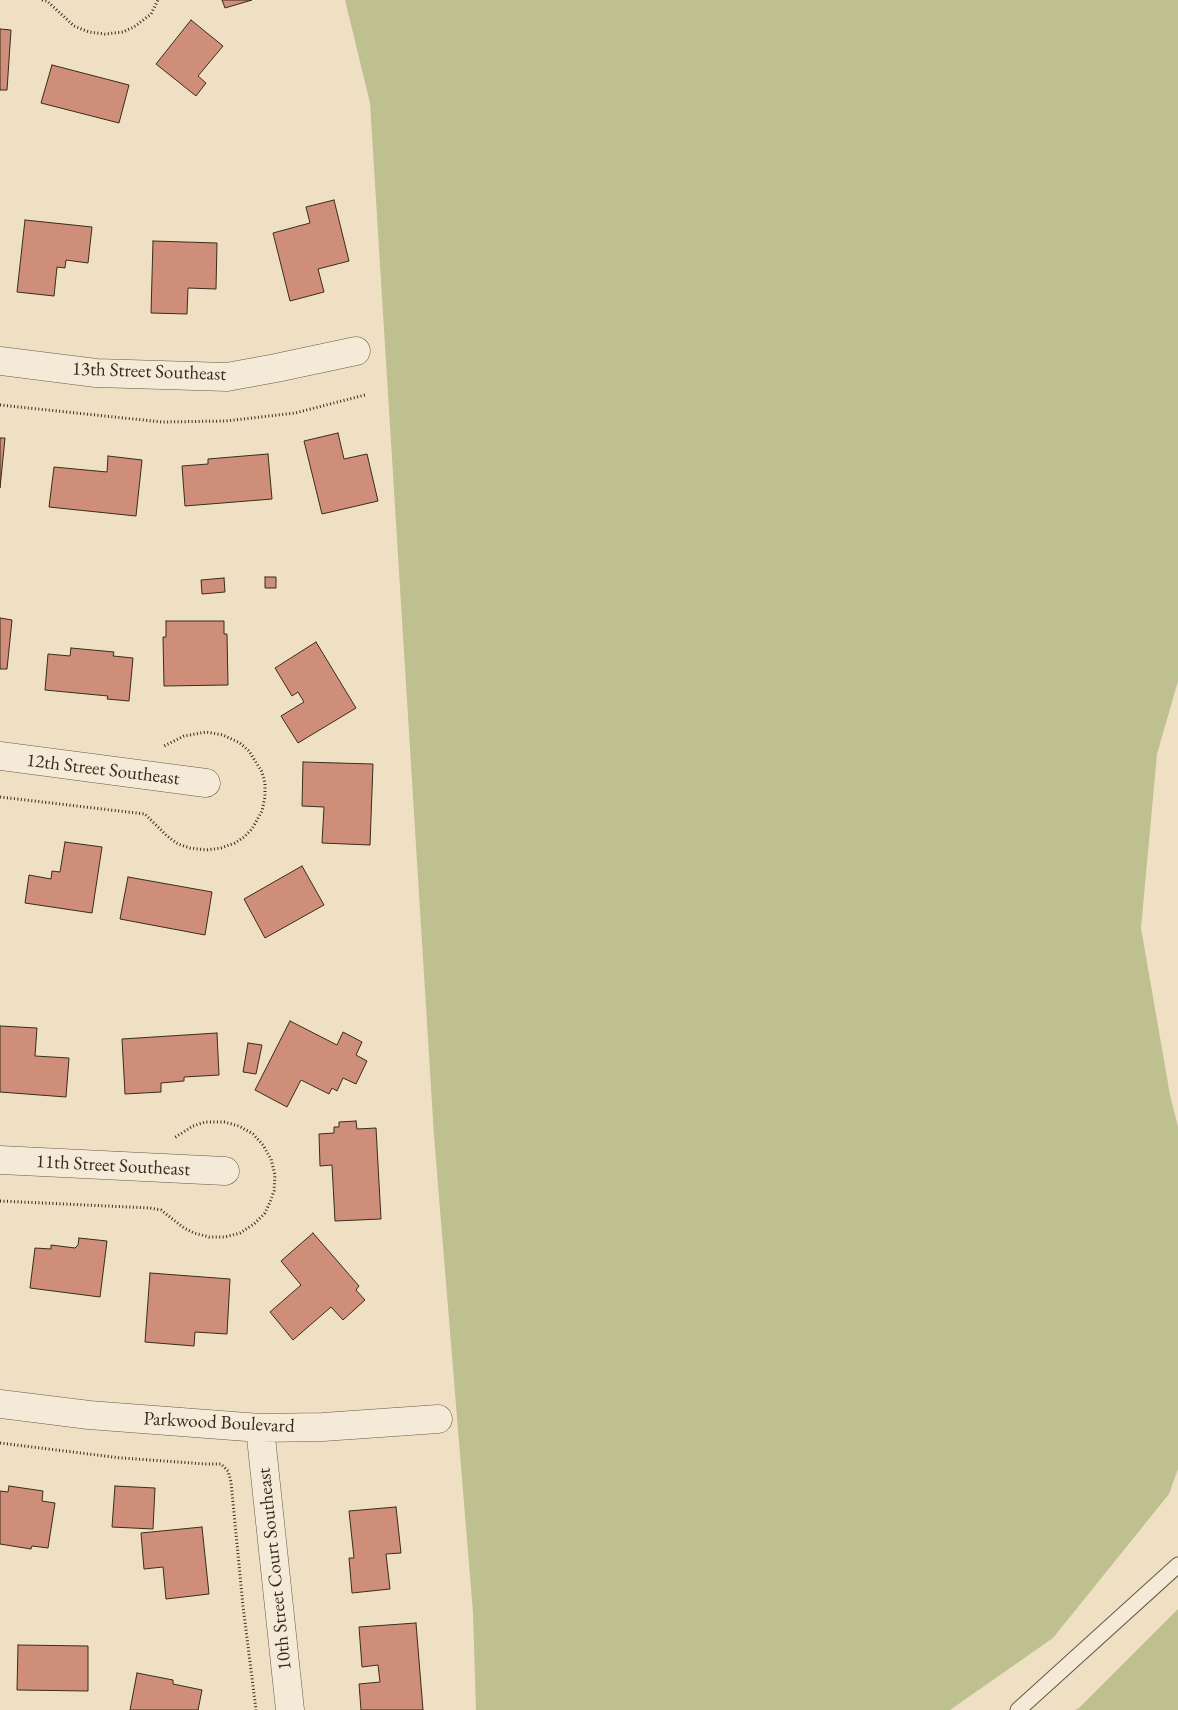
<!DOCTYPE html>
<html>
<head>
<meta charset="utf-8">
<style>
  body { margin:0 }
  canvas { display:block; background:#efdfc3 }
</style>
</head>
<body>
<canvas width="1178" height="1710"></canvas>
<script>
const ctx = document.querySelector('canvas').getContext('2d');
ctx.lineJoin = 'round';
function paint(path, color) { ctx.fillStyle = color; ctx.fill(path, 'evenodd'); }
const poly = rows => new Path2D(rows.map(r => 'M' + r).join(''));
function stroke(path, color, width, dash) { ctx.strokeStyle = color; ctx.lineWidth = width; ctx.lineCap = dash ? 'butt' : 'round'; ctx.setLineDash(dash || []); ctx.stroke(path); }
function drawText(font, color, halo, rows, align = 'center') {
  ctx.font = font + ' "EB Garamond",serif'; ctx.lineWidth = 4; ctx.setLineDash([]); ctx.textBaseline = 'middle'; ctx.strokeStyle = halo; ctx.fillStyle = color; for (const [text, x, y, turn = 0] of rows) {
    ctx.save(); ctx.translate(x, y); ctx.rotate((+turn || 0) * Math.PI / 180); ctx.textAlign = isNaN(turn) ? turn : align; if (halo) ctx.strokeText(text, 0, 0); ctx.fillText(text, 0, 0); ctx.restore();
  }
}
paint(poly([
  [345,0,1178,0,1178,681,1157,754,1141,928,1170,1095,1178,1127,1178,1469,1169,1494,1053,1638,950,1710,476,1710,473,1613,434,1136,370,103],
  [1178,1609,1178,1710,1075,1710,1079,1708]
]), '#bfc090');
const building = poly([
  [222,0,252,0,225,8,222,0],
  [191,20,223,46,198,76,206,83,196,96,156,64,191,20],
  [0,29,11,30,7,90,0,90,0,29],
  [52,65,129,85,119,123,41,103,52,65],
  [334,200,349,261,318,269,324,292,290,301,273,233,310,223,306,207,334,200],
  [25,220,92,227,88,263,66,260,65,268,57,267,54,296,17,292,25,220],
  [153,241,217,243,216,289,188,288,187,314,151,313,153,241],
  [338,433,344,459,367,454,378,501,322,514,304,441,338,433],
  [0,438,5,438,0,488,0,438],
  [268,454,272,499,185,506,182,466,208,464,208,459,268,454],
  [108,456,142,460,136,516,49,507,54,467,107,472,108,456],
  [265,577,276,577,276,588,265,588,265,577],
  [224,578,225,592,202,594,201,580,224,578],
  [0,618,12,620,7,669,0,669,0,618],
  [166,621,224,621,224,634,227,634,228,685,164,686,163,637,166,637,166,621],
  [316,642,356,708,298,743,281,716,304,702,298,692,292,696,275,668,316,642],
  [71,648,114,652,113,656,133,658,129,701,107,699,108,696,45,690,48,654,70,656,71,648],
  [303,762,373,764,370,845,322,843,324,807,302,806,303,762],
  [65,842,102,847,92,913,25,903,29,875,51,879,52,871,60,872,65,842],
  [302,866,324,905,265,938,244,899,302,866],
  [128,877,212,892,205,935,120,919,128,877],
  [290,1021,337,1045,343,1032,362,1042,356,1055,367,1061,356,1084,343,1078,337,1091,332,1088,329,1094,301,1080,287,1107,255,1090,290,1021],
  [0,1026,37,1028,35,1056,69,1058,66,1097,0,1092,0,1026],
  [217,1033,219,1075,184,1077,184,1081,161,1083,161,1092,125,1094,122,1039,217,1033],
  [248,1043,262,1045,256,1074,243,1072,248,1043],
  [356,1121,357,1129,376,1128,381,1219,335,1221,332,1165,320,1166,319,1134,334,1133,334,1127,339,1127,339,1122,356,1121],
  [313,1233,359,1286,356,1290,365,1300,343,1320,331,1307,293,1340,270,1312,301,1285,281,1261,313,1233],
  [79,1238,107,1241,100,1297,30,1288,35,1248,51,1249,51,1245,75,1248,78,1245,79,1238],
  [150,1273,230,1279,227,1334,195,1332,194,1346,145,1342,150,1273],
  [9,1486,43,1491,42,1501,55,1503,48,1548,32,1546,31,1549,0,1544,0,1491,8,1492,9,1486],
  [115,1486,155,1488,153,1529,112,1527,115,1486],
  [396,1507,401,1553,386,1554,390,1589,352,1593,349,1558,354,1558,349,1511,396,1507],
  [202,1527,209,1594,166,1599,163,1567,144,1569,141,1533,202,1527],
  [416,1623,423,1710,361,1710,359,1684,380,1682,378,1665,362,1667,359,1627,416,1623],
  [18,1645,88,1646,88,1691,17,1690,18,1645],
  [137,1673,173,1680,173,1684,202,1690,198,1710,130,1710,137,1673]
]);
paint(building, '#cf8e79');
stroke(building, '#392c1c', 1);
const lane = poly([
  [1018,1710,1178,1565]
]);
const street = poly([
  [0,361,96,373,227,377,276,368,356,351],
  [0,756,206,783],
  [0,1160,225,1171],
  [0,1404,89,1415,260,1428,323,1427,438,1419],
  [260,1428,290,1710]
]);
stroke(lane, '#665946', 17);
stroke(street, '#665946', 29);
stroke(poly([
  [42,0,47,1,74,26,89,32,105,34,123,32,134,27,151,14,158,0],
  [0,405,162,422,226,421,295,413,365,395],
  [0,797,145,814,167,836,178,844,190,848,207,850,221,848,235,843,244,837,252,829,262,811,265,797,265,783,262,772,249,751,240,743,223,735,206,732,184,736,164,746],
  [0,1201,150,1208,161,1210,184,1228,194,1233,209,1237,225,1237,240,1233,254,1224,265,1213,270,1202,274,1191,275,1175,271,1159,263,1145,253,1134,239,1126,224,1122,205,1122,193,1126,174,1138],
  [0,1443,121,1458,205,1464,221,1464,228,1471,231,1482,243,1606,256,1710]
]), '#392c1c', 3, [1, 2.5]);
stroke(lane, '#f5ead8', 15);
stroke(street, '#f5ead8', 28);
drawText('19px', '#392c1c', '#f5ead8', [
  ["13th Street Southeast",149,372,2],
  ["12th Street Southeast",103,770,7],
  ["11th Street Southeast",113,1166,3],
  ["Parkwood Boulevard",219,1423,3],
  ["10th Street Court Southeast",275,1569,-96]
]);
</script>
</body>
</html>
